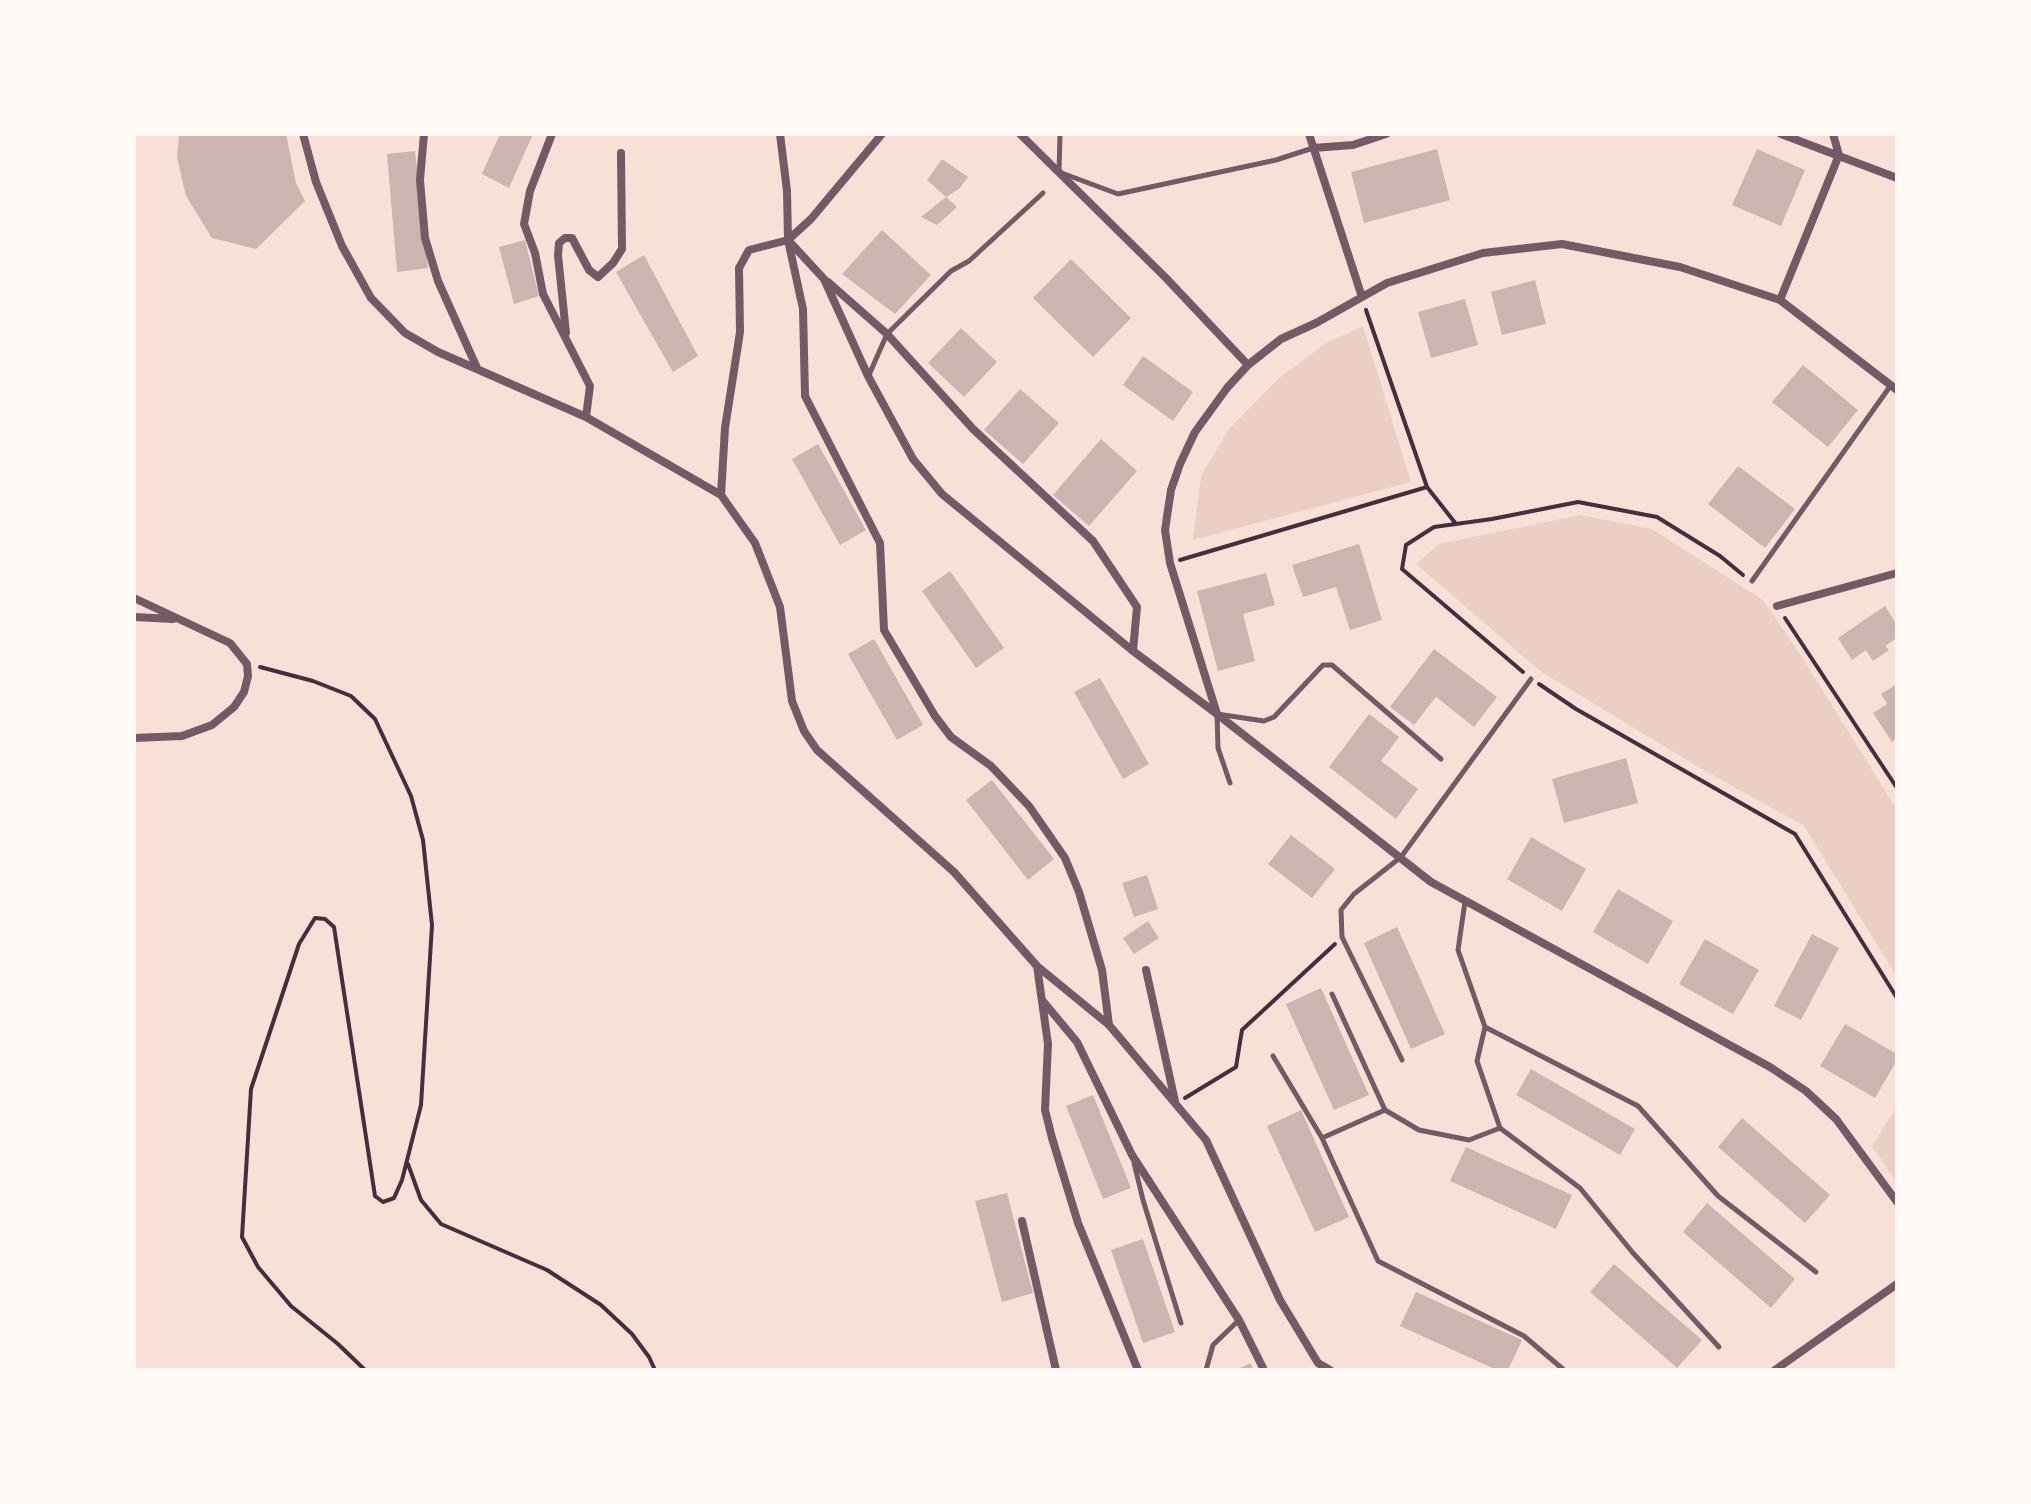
<!DOCTYPE html>
<html>
<head>
<meta charset="utf-8">
<style>
  body { margin:0 }
  #map { position:relative; width:2031px; height:1504px; overflow:hidden; background:#f7e1d7; font-family:"Noto Serif",serif }
  canvas { display:block }
  .frame { position:absolute; inset:0; border:136px solid #fffaf5; pointer-events:none }
</style>
</head>
<body>
<div id="map">
<canvas width="2031" height="1504"></canvas>
<div class="frame"></div>
</div>
<script>
const ctx = document.querySelector('canvas').getContext('2d');
ctx.lineJoin = 'round';
function paint(path, color) { ctx.fillStyle = color; ctx.fill(path, 'evenodd'); }
const poly = rows => new Path2D(rows.map(r => 'M' + r).join(''));
function stroke(path, color, width, dash) { ctx.strokeStyle = color; ctx.lineWidth = width; ctx.lineCap = dash ? 'butt' : 'round'; ctx.setLineDash(dash || []); ctx.stroke(path); }
paint(poly([
  [1363,326,1411,482,1193,540,1201,476,1229,429,1279,378,1326,343],
  [1580,515,1652,529,1763,600,1800,654,1897,810,1897,977,1804,826,1700,768,1540,671,1416,564,1439,544],
  [1896,1108,1897,1108,1897,1183,1872,1146]
]), '#ebcfc5');
paint(poly([
  [179,134,286,134,296,183,305,201,256,249,212,238,186,196,177,157],
  [500,134,533,134,509,188,482,174],
  [1437,149,1450,200,1364,223,1351,172],
  [1757,149,1805,170,1781,226,1732,205],
  [415,151,428,268,397,272,387,154],
  [942,159,968,177,959,189,946,197,927,180],
  [946,197,957,207,937,225,921,217],
  [882,230,931,275,895,314,842,274],
  [525,240,539,296,514,304,499,247],
  [644,255,698,356,673,372,616,272],
  [1071,259,1131,318,1093,357,1033,298],
  [1535,280,1546,324,1502,335,1491,292],
  [1465,299,1478,345,1431,358,1418,312],
  [961,328,997,362,964,397,928,363],
  [1143,356,1193,392,1173,421,1123,385],
  [1803,365,1858,410,1828,447,1772,402],
  [1020,389,1059,423,1023,464,984,430],
  [1101,439,1137,471,1089,526,1053,495],
  [818,444,866,530,840,545,792,459],
  [1738,466,1795,509,1765,548,1708,504],
  [1359,544,1382,620,1350,630,1336,587,1303,597,1292,565],
  [950,571,1004,648,976,668,922,591],
  [1266,573,1275,605,1243,614,1255,661,1218,671,1197,591],
  [1885,606,1897,625,1897,638,1885,646,1889,650,1873,661,1866,650,1852,660,1838,638],
  [874,639,923,725,897,740,848,654],
  [1434,649,1497,697,1474,727,1436,697,1414,725,1390,707],
  [1100,678,1149,764,1123,779,1074,692],
  [1897,684,1897,738,1892,742,1873,713,1887,704,1881,694],
  [1369,714,1399,737,1381,761,1418,789,1396,819,1329,767],
  [1626,758,1638,803,1564,823,1552,779],
  [992,780,1054,859,1028,880,966,800],
  [1291,835,1335,869,1312,898,1268,864],
  [1531,837,1586,869,1562,911,1507,879],
  [1147,875,1158,909,1134,917,1122,883],
  [1618,889,1673,921,1648,964,1593,932],
  [1148,921,1159,938,1134,954,1123,938],
  [1397,927,1445,1034,1411,1049,1364,943],
  [1812,934,1839,948,1801,1020,1774,1006],
  [1705,939,1759,970,1733,1014,1679,984],
  [1321,988,1369,1095,1334,1110,1286,1004],
  [1845,1024,1897,1054,1897,1060,1875,1098,1820,1066],
  [1531,1069,1635,1129,1620,1155,1516,1095],
  [1093,1095,1131,1188,1103,1199,1066,1106],
  [1301,1110,1349,1217,1315,1232,1267,1126],
  [1742,1118,1830,1195,1805,1223,1718,1147],
  [1466,1147,1572,1195,1556,1229,1450,1181],
  [1007,1193,1033,1293,1002,1302,975,1201],
  [1707,1203,1795,1279,1771,1308,1683,1232],
  [1143,1239,1175,1332,1143,1343,1111,1250],
  [1614,1264,1702,1340,1677,1368,1590,1292],
  [1416,1292,1522,1340,1508,1370,1497,1370,1400,1326],
  [1250,1363,1254,1370,1236,1370]
]), '#ccb4b1');
stroke(poly([
  [1366,310,1427,487,1456,524],
  [1180,560,1427,487],
  [1785,618,1897,788],
  [260,667,313,681,351,696,375,719,411,796,423,840,432,925,421,1105,402,1180,394,1198,383,1202,375,1196,334,927,325,919,315,918,299,944,251,1089,242,1237,258,1267,291,1306,338,1344,365,1370],
  [1523,672,1402,569,1406,545,1434,527,1492,519,1578,502,1657,517,1720,556,1743,575],
  [1539,684,1576,709,1795,834,1897,998],
  [1185,1098,1236,1067,1242,1030,1335,944],
  [408,1164,421,1200,441,1224,547,1270,601,1305,632,1334,649,1357,655,1370]
]), '#4a2c40', 4);
stroke(poly([
  [1060,134,1059,172,1118,194,1276,160,1313,148],
  [869,375,887,334,951,271,969,261,1043,193],
  [1752,581,1891,385],
  [1230,783,1218,748,1217,714,1264,721,1274,717,1323,665,1332,665,1441,759],
  [1465,902,1458,950,1485,1027,1638,1106,1718,1196,1816,1272],
  [1332,994,1385,1110,1419,1130,1469,1140,1500,1128],
  [1485,1027,1477,1061,1500,1128,1580,1188,1633,1253,1719,1347],
  [1273,1056,1322,1138],
  [1402,1060,1342,937,1341,910,1354,894,1401,857,1531,679],
  [1385,1110,1322,1138,1378,1261,1524,1336,1564,1370],
  [1134,1163,1143,1200,1181,1323],
  [1206,1370,1213,1345,1239,1320]
]), '#755966', 5);
stroke(poly([
  [303,134,316,182,342,246,371,298,405,333,438,352,586,417,721,495,755,543,780,607,792,701,804,731,817,750,954,872,1037,966,1109,1025,1206,1140,1280,1300,1318,1363,1330,1370],
  [424,134,420,180,425,238,438,281,477,368],
  [552,134,530,191,524,224,535,253,543,294,590,386,586,417],
  [780,134,787,191,788,240,803,309,805,396,880,543,884,630,935,716,951,737,991,766,1029,806,1065,858,1079,892,1102,970,1109,1025],
  [1020,134,1166,278,1248,365],
  [1309,134,1362,297],
  [1781,134,1897,178],
  [1313,148,1353,145,1386,134],
  [788,240,811,219,882,134],
  [828,282,887,334,973,429,1093,541,1137,607,1133,651],
  [1780,300,1839,155,1833,134],
  [566,333,558,255,559,243,565,238,572,238,589,270,598,277,613,263,622,249,621,153],
  [721,495,725,428,740,332,739,268,749,250,788,240,824,279,868,376,913,459,942,494,1133,651,1217,714,1431,882,1770,1067,1806,1091,1836,1119,1897,1202],
  [134,598,230,643,247,664,248,676,244,692,234,707,212,725,182,736,134,738],
  [1777,606,1897,573],
  [134,617,173,619],
  [1217,714,1170,563,1165,530,1171,490,1180,464,1195,432,1227,388,1248,365,1281,339,1316,323,1387,283,1483,253,1562,244,1680,267,1780,300,1897,390],
  [1037,966,1048,1044,1045,1110,1052,1138,1078,1223,1138,1370],
  [1146,970,1175,1101],
  [1042,1000,1077,1042,1132,1155,1239,1320,1264,1370],
  [1022,1221,1056,1370],
  [1775,1370,1897,1284]
]), '#755966', 8);
</script>
</body>
</html>
